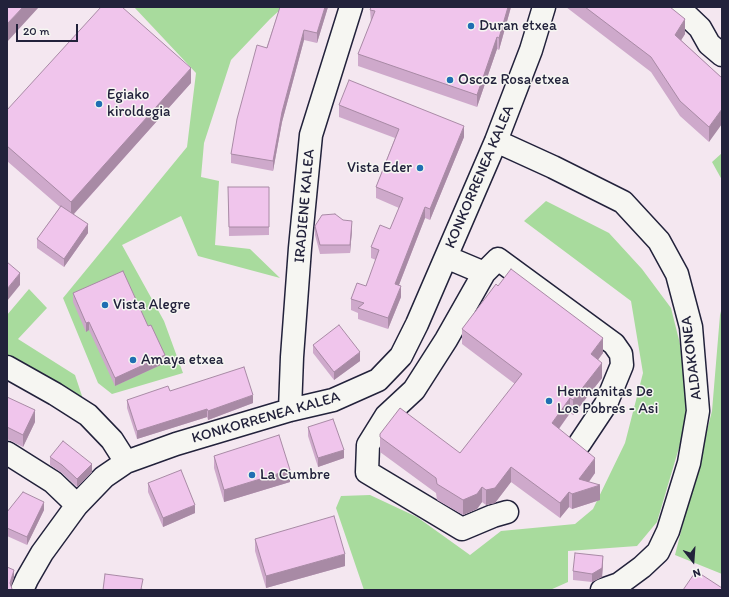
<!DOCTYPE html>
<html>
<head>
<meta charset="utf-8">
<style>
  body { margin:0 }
  #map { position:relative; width:729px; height:597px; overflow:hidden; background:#f4e7f0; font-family:Itim,sans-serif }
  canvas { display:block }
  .frame { position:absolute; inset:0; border:8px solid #22223b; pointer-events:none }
  .north { position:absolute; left:673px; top:541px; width:40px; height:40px; -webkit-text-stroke:3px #f6f6f2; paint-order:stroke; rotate:163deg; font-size:11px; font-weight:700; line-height:16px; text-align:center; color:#22223b }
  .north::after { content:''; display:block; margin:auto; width:14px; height:18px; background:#22223b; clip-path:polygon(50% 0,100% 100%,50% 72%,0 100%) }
  .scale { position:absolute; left:16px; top:24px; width:62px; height:18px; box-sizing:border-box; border:2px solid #22223b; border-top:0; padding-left:5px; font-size:12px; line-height:14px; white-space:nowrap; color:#22223b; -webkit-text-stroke:3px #f6f6f2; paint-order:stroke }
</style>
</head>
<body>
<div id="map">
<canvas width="729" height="597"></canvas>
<div class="frame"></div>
<div class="north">N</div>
<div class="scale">20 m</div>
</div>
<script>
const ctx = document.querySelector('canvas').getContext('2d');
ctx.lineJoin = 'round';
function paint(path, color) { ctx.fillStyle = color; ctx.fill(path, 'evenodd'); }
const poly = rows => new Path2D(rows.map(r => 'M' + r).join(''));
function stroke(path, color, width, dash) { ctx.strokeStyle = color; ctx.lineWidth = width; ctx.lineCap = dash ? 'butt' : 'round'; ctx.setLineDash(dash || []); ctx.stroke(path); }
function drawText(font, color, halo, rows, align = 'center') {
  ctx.font = font + ' Itim,sans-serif'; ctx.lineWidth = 3; ctx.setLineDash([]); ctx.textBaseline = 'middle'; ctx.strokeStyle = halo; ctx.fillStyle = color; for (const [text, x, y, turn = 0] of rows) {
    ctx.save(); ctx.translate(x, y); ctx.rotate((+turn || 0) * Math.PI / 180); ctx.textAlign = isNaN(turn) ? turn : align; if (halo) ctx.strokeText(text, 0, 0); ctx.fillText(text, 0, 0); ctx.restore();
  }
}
paint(poly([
  [134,7,283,7,270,19,231,60,204,143,201,177,219,181,215,245,250,249,280,278,198,256,181,216,122,245,164,321,183,373,112,394,98,383,63,298,187,147,196,73],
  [722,153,722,180,712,162],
  [546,201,609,233,642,269,671,308,680,344,689,414,657,522,637,546,568,551,568,582,550,590,364,590,336,508,341,496,370,495,417,517,470,555,501,531,575,524,593,509,625,443,643,373,631,301,524,221],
  [29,289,47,308,18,339,75,375,84,402,7,358,7,315],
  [722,307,722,574,675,555,712,411,720,315]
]), '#a8db9d');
const minor = poly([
  [678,7,700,28,709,44,722,55],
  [496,141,553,167,623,202,659,241,677,274,691,327,698,411,689,463,668,531,658,552,642,567,619,584,602,590],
  [446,257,484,273],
  [7,367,55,394,88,415,112,440,126,462],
  [290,410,292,357,300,248,311,135,351,7],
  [7,453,53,482,77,505],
  [507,512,493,516,462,529,367,472,368,445,386,416,414,390,446,340,484,273,498,259,614,344,621,354,622,365,606,404,580,443],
  [22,590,27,579,42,553,77,505,104,477,126,462,176,444,290,410,333,400,378,380,401,356,417,324,496,141,531,50,544,7]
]);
stroke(minor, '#22223b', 25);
stroke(minor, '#f6f6f2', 22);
paint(poly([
  [280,7,328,7,317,43,304,40,282,122,273,171,231,163,231,154],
  [371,7,511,7,499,50,497,49,477,107,358,66,358,54,371,22,370,10],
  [566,7,670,7,685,34,681,40,722,78,709,142,680,116,651,72],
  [191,83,74,214,88,233,64,267,37,248,37,239,60,207,7,161,7,110],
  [339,105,464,137,430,220,425,218,399,285,401,297,388,329,358,319,358,313,351,310,351,299,366,286,376,260,371,258,371,247,390,229,399,208,376,198,376,187,395,138,339,117],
  [228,187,269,187,269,235,229,236],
  [315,226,352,230,350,253,320,254,315,235],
  [498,286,603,353,598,360,602,378,573,415,570,413,559,429,595,473,589,482,600,500,572,509,569,507,560,518,511,482,495,503,486,505,482,502,477,509,463,515,437,500,436,493,380,452,380,434,460,453,515,384,462,344,462,329],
  [73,293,148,326,165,363,115,386,89,330,86,332,73,302],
  [313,345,360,361,334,380,313,353],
  [170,391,253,403,208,420,207,417,137,439,127,408,127,400],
  [7,397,35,422,23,447,7,439],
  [308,427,344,458,318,467,308,436],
  [214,456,290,482,224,502,214,468],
  [50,457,92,472,77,487,62,473,50,465],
  [148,483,195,513,163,527,148,492],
  [44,510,27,545,7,536,7,512],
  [255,539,345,566,266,588,255,551],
  [603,565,602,577,592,582,573,580,573,571]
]), '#cea9cb');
paint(poly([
  [23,7,39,7,7,42,7,24],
  [325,7,328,7,317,43,317,33],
  [508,7,511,7,499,50,499,38],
  [685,19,685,34,675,50,675,35],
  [304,30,304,40,282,122,273,171,273,161,282,112],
  [497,37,497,49,477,107,477,95],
  [191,68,191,83,71,217,71,202],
  [722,109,722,124,709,142,709,127],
  [464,126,464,137,430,220,430,209],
  [425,207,425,218,395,295,395,284],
  [352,221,352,230,350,253,350,245],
  [88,224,88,233,64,267,64,259],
  [20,273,20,285,7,301,7,289],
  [401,286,401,297,388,329,388,318],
  [89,322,89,330,86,332,86,323],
  [603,338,603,353,591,369,591,354],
  [360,352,360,361,334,380,334,372],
  [165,355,165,363,115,386,115,378],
  [602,363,602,378,573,415,573,400],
  [253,395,253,403,208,420,208,411],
  [570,398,570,413,552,438,552,423],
  [207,409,207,417,137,439,137,431],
  [35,410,35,422,23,447,23,435],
  [344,450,344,458,318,467,318,458],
  [595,458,595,473,582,491,600,485,600,500,572,509,572,494,579,479],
  [92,464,92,472,77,487,77,479],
  [511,467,511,482,495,503,486,505,486,490],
  [290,470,290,482,224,502,224,490],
  [482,487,482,502,477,509,463,515,463,500],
  [569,492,569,507,560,518,560,503],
  [44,502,44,510,27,545,27,537],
  [195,505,195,513,163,527,163,518],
  [345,554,345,566,266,588,266,576],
  [603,556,603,565,602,577,592,582,592,574],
  [14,570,14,578,10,590,10,583]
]), '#a88aa5');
const building = poly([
  [7,7,23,7,7,24,7,7],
  [101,7,122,7,191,68,71,202,7,146,7,110,101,7],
  [280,7,325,7,317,33,304,30,282,112,273,161,231,154,237,119,257,45,267,48,280,7],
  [371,7,508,7,499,38,497,37,477,95,358,54,375,11,370,10,371,7],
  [585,7,670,7,685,19,675,35,722,78,722,109,709,127,680,101,651,57,585,7],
  [349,80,464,126,430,209,425,207,395,284,401,286,388,318,358,308,364,303,351,299,357,283,366,286,379,250,371,247,380,225,390,229,403,198,376,187,399,129,339,105,349,80],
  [228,187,269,187,269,227,229,227,228,187],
  [61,206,88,224,64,259,37,239,61,206],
  [335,214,343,220,352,221,350,245,320,245,315,226,322,215,335,214],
  [7,262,20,273,7,289,7,262],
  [511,269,603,338,591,354,602,363,573,400,570,398,552,423,595,458,579,479,600,485,572,494,569,492,560,503,511,467,495,488,486,490,482,487,477,494,463,500,437,484,436,478,380,437,380,434,400,408,460,453,522,374,462,329,496,284,498,286,511,269],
  [123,271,148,326,151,325,165,355,115,378,89,322,86,323,73,293,123,271],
  [339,325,360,352,334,372,313,345,339,325],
  [244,367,253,395,208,411,207,409,137,431,127,400,168,386,170,391,244,367],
  [7,397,35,410,23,435,7,427,7,397],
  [333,419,344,450,318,458,308,427,333,419],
  [279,435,290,470,224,490,214,456,279,435],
  [63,441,92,464,77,479,62,465,50,457,63,441],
  [181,470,195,505,163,518,148,483,181,470],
  [23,492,44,502,27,537,7,528,7,512,23,492],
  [334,516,345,554,266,576,255,539,334,516],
  [575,553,603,556,602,568,592,574,573,571,575,553],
  [7,567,14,570,10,583,12,589,13,590,7,590,7,567],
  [696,571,722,588,722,590,683,590,696,571],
  [105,574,143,579,141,589,145,590,103,590,105,574]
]);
paint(building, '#f0c5ec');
stroke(building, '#a88aa5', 1);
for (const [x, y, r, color] of [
  [471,26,4,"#1f6fb2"],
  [450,80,4,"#1f6fb2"],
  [99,104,4,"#1f6fb2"],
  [420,168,4,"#1f6fb2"],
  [105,305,4,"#1f6fb2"],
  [133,360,4,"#1f6fb2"],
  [549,401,4,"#1f6fb2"],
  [252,475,4,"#1f6fb2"]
]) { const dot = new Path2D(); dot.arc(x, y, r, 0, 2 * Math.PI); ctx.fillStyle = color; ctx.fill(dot); stroke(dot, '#f6f6f2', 1.5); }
drawText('15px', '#22223b', '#f6f6f2', [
  ["Duran etxea",479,26],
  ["Oscoz Rosa etxea",458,80],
  ["Egiako",107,95],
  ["kiroldegia",107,112],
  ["Vista Eder",412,168,"right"],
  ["Vista Alegre",113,305],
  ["Amaya etxea",141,360],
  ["Hermanitas De",557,392],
  ["Los Pobres - Asi",557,409],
  ["La Cumbre",260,475]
], 'left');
drawText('15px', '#22223b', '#f6f6f2', [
  ["KONKORRENEA KALEA",480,177,-67],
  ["IRADIENE KALEA",305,206,-85],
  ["ALDAKONEA",692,358,-97],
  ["KONKORRENEA KALEA",266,418,-16]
]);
</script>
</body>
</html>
